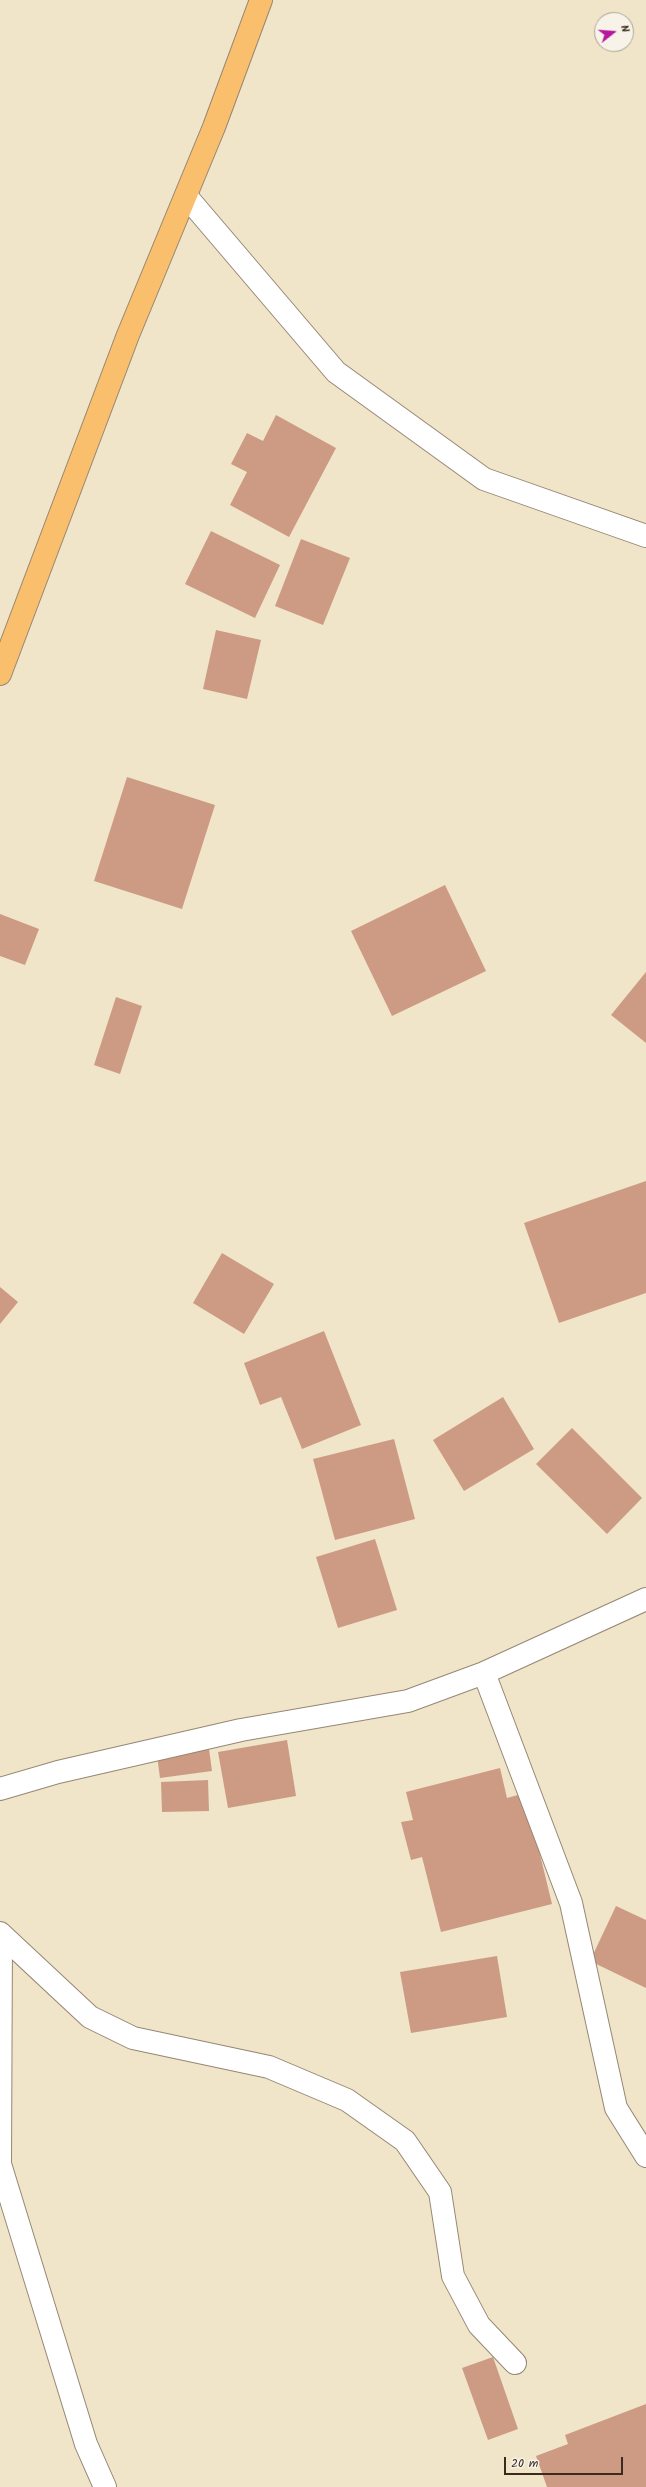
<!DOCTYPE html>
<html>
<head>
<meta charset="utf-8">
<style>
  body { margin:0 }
  #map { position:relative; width:646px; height:2487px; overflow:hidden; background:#f0e4c9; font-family:Kalam,sans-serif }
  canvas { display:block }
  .north { position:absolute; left:594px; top:12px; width:40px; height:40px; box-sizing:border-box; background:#f7f3e8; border:1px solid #aca397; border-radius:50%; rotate:73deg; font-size:11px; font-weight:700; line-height:16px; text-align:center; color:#3b2a1e }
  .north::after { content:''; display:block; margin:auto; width:14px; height:18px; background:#b5179e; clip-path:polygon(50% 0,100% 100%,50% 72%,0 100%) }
  .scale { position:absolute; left:504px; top:2457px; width:119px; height:18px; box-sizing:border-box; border:2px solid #3b2a1e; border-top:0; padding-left:5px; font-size:12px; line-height:14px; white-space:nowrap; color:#3b2a1e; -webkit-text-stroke:3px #f7f3e8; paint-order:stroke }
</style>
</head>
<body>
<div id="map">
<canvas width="646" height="2487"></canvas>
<div class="north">N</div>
<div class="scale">20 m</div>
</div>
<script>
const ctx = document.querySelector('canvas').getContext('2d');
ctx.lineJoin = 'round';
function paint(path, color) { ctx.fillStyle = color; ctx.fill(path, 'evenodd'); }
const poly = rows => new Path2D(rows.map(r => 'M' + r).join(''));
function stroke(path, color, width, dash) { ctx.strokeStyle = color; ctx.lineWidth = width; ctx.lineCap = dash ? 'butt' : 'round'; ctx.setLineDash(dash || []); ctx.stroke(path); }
paint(poly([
  [276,415,336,448,289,537,230,505,247,472,231,464,247,433,263,441],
  [211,531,280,565,255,618,185,584],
  [301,539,350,558,323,625,275,606],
  [216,630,261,640,247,699,203,689],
  [127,777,215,805,182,909,94,881],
  [445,885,486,971,392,1016,351,931],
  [0,914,39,929,25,965,0,956],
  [646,972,646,1043,611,1015],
  [116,997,142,1006,120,1074,94,1065],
  [646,1181,646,1293,559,1323,524,1223],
  [222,1253,274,1284,244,1334,193,1303],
  [0,1287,18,1302,0,1324],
  [324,1331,361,1425,302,1449,281,1397,260,1405,244,1363],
  [503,1397,534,1449,464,1491,433,1440],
  [572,1428,642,1498,607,1534,536,1464],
  [394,1439,415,1519,335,1540,313,1459],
  [375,1539,397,1610,338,1628,316,1557],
  [287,1740,296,1796,228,1808,218,1752],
  [209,1749,212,1771,160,1778,157,1755],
  [500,1768,507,1798,525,1793,552,1904,441,1932,422,1857,411,1860,401,1822,413,1820,406,1792],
  [208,1780,209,1811,162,1812,161,1782],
  [616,1906,646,1920,646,1988,590,1961],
  [497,1956,507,2017,411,2033,400,1972],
  [493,2357,518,2429,488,2440,462,2368],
  [646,2404,646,2487,547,2487,536,2456,568,2444,565,2435]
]), '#cd9b83');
const minor = poly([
  [186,196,336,372,484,479,646,536],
  [484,1673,571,1903,616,2108,646,2156],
  [0,1789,58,1772,241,1730,408,1701,484,1673,646,1599],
  [0,1933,90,2017,133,2038,269,2067,347,2100,405,2141,440,2192,453,2276,479,2325,515,2363],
  [1,1934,0,2164,86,2444,105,2487]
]);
const major = poly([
  [0,674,128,335,214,127,261,0]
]);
stroke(minor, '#968774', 24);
stroke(major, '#968774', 24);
stroke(minor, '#fff', 22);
stroke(major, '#f9bf6c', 22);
</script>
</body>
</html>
